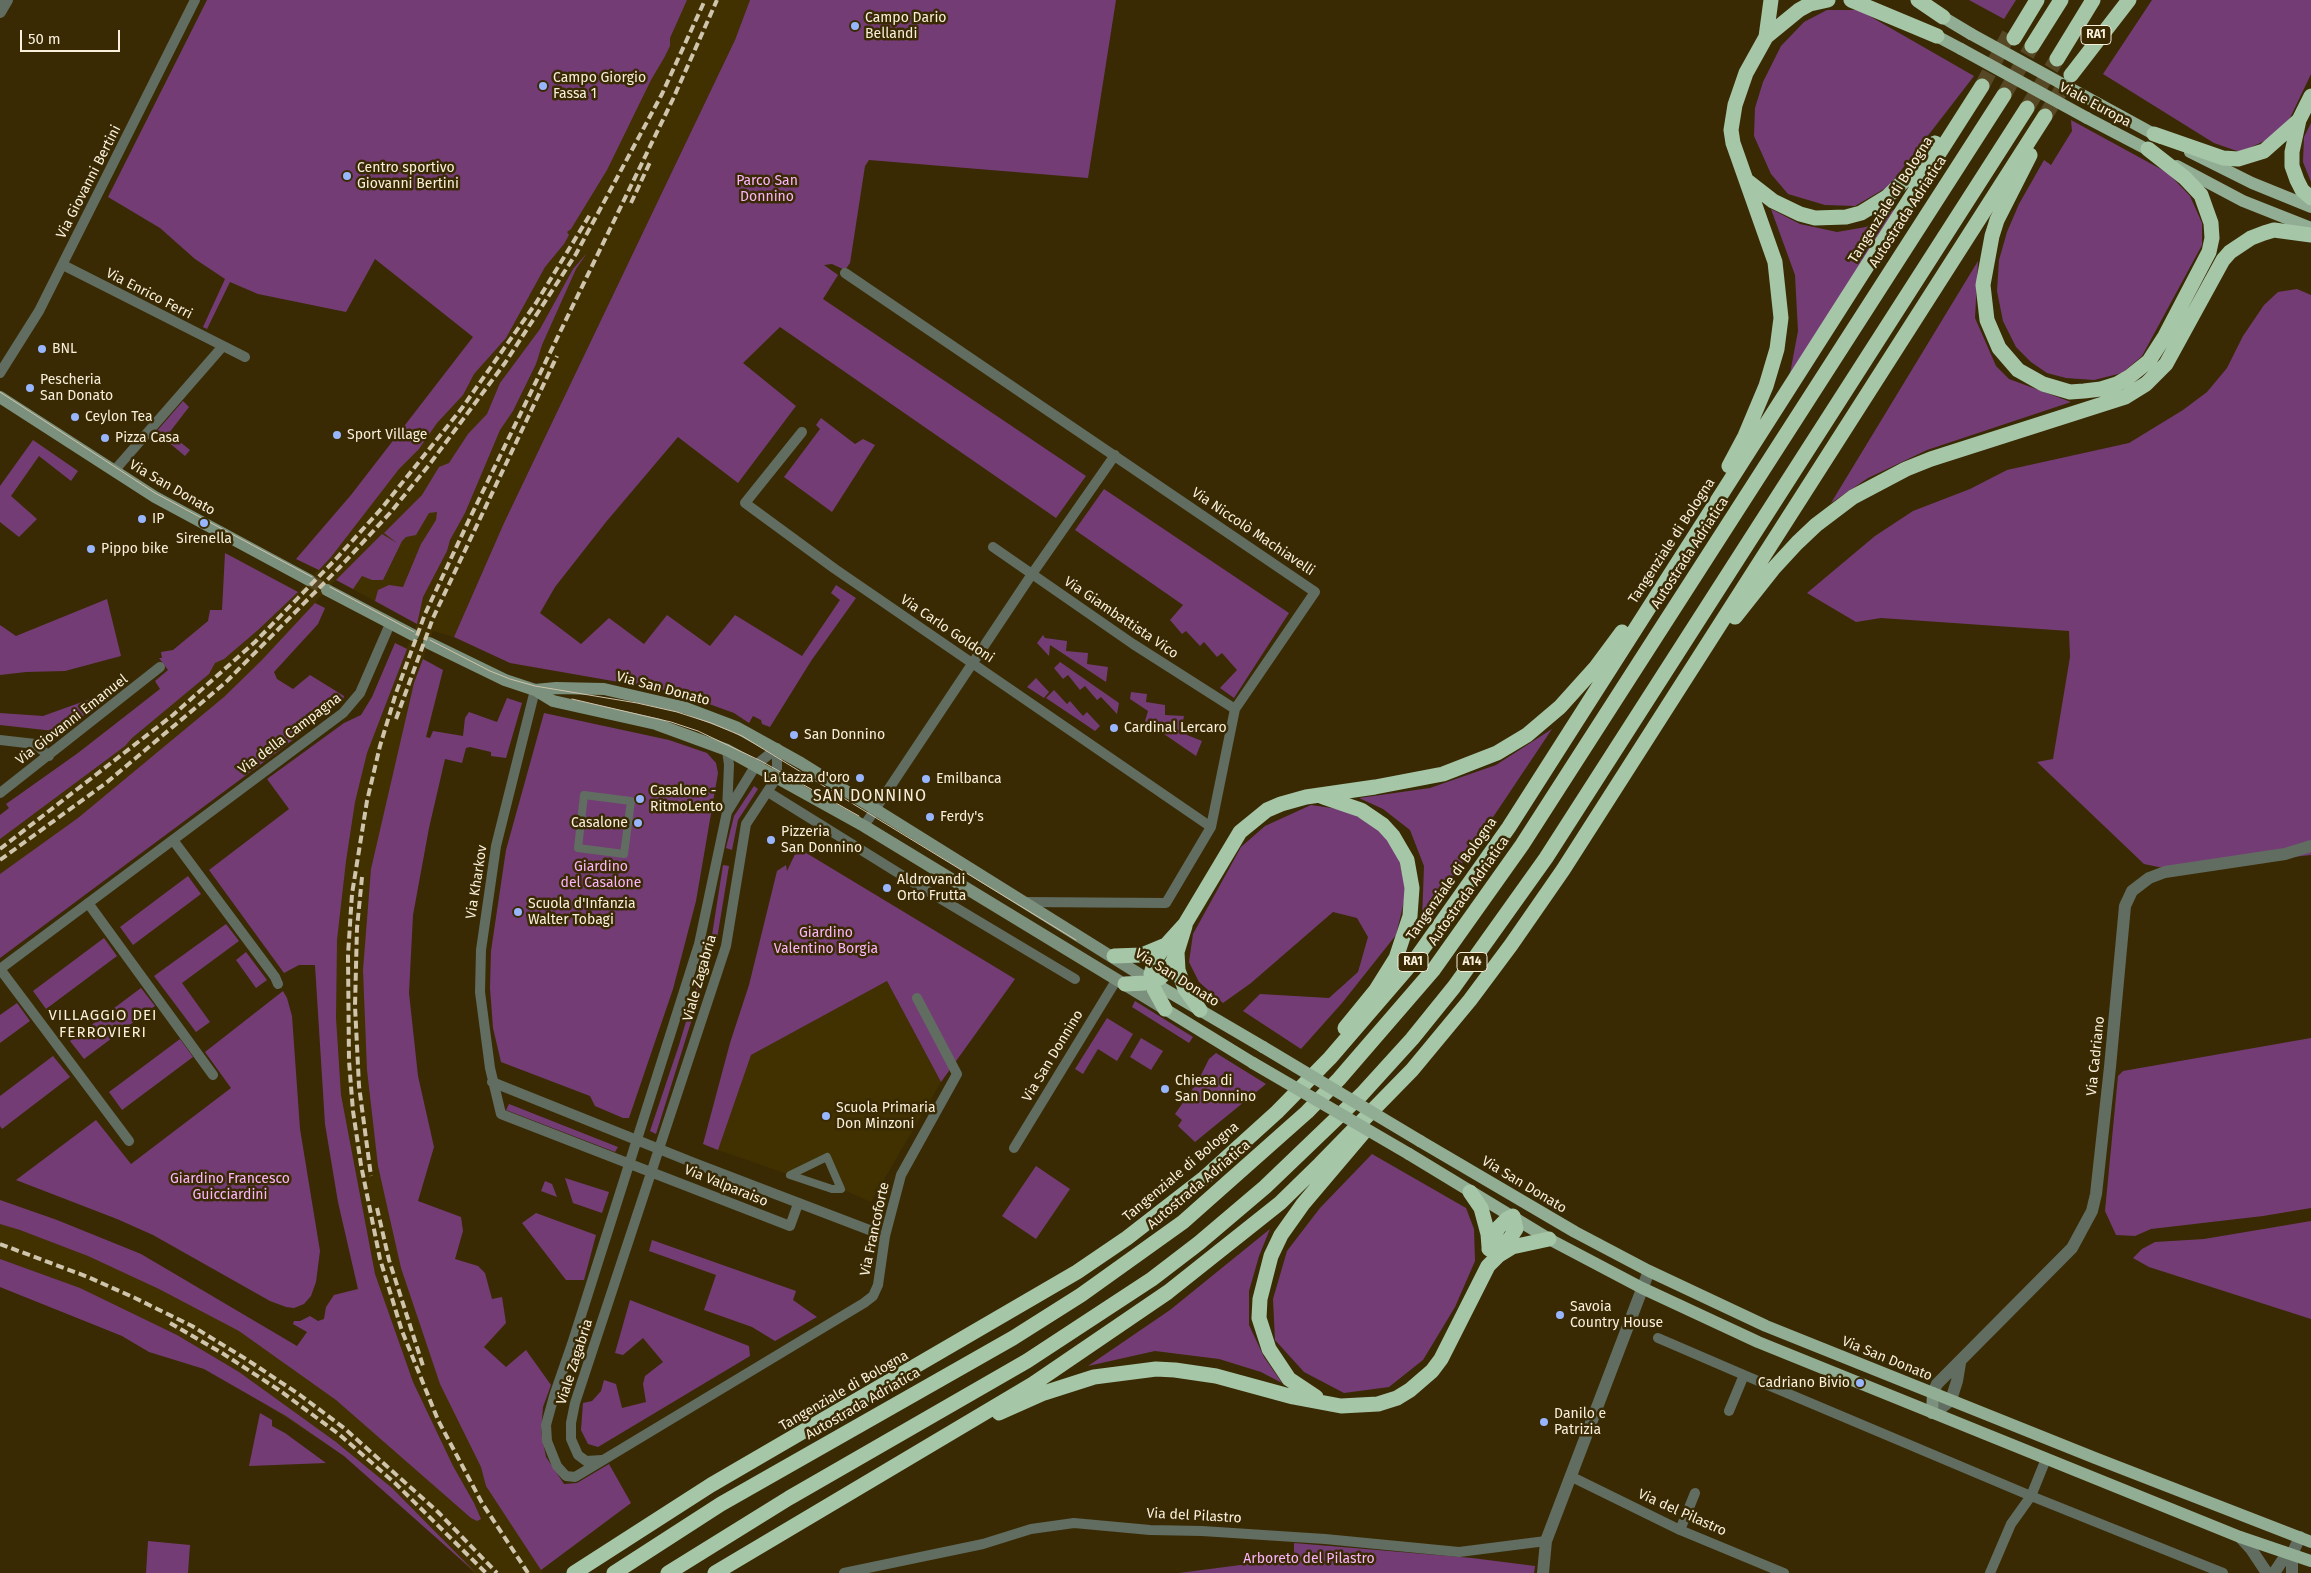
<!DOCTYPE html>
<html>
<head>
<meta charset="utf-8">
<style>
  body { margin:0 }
  #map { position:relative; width:2311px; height:1573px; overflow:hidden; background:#392a04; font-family:"Fira Sans",sans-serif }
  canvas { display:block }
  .scale { position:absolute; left:20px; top:30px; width:100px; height:22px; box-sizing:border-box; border:2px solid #f9f0dc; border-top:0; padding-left:6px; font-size:15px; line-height:18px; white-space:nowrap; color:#f9f0dc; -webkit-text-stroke:4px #392a04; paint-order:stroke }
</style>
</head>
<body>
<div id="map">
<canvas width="2311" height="1573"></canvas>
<div class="scale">50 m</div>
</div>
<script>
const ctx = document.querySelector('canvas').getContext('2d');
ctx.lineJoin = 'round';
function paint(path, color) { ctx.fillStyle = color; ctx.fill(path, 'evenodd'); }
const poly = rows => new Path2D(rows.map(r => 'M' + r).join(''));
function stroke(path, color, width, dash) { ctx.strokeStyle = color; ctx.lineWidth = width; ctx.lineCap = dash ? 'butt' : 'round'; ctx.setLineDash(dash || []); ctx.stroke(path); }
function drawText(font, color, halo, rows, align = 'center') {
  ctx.font = font + ' "Fira Sans",sans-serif'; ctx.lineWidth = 5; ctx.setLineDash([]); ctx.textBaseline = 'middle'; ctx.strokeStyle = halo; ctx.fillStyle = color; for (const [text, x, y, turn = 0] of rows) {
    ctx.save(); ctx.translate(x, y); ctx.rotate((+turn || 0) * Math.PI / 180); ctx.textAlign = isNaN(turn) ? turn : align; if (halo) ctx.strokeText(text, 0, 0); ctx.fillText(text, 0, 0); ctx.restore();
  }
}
paint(poly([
  [664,0,750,0,735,40,504,523,454,637,433,631,423,659,443,670,426,737,384,1030,424,1263,560,1555,541,1570,543,1573,474,1573,421,1523,344,1456,236,1385,204,1369,149,1352,122,1336,0,1287,0,1200,57,1220,141,1254,297,1346,358,1289,338,1202,325,1124,315,965,361,715,372,697,395,643,407,648,417,624,336,580,315,603,325,608,324,612,311,633,0,891,0,815,9,808,6,804,41,780,120,721,286,585,298,592,318,570,296,559,351,495,473,337],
  [887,981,941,1082,871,1202,841,1189,827,1157,790,1175,718,1150,750,1055]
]), '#413000');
paint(poly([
  [207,0,687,0,670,38,670,46,664,58,651,80,607,170,571,229,567,232,569,235,564,244,545,267,506,338,474,374,463,395,437,423,419,449,399,469,331,557,319,570,296,559,351,495,473,337,375,259,346,312,258,294,230,282,207,329,203,327,225,279,195,259,160,228,108,197],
  [750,0,1116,0,1088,178,869,160,865,166,850,263,845,270,832,264,824,265,838,275,823,299,1086,476,1056,518,780,327,743,363,796,406,738,483,678,437,606,522,555,587,540,613,581,644,609,618,644,644,667,615,710,646,735,615,802,656,840,600,831,593,836,585,856,598,811,661,770,727,762,724,761,720,753,716,749,723,734,713,676,692,510,663,454,637,504,523,735,40],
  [1969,0,2016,0,2004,19],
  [2152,0,2311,0,2311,74,2290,118,2271,138,2240,152,2214,143,2103,74],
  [1827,10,1859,10,1974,76,1889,186,1855,206,1825,205,1788,194,1771,174,1754,136,1755,108,1763,82,1781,46,1804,22],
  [2071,120,2168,173,2190,196,2202,223,2202,245,2142,356,2122,373,2094,380,2066,378,2047,373,2031,362,2016,347,2003,321,1997,291,1999,260,2007,232,2019,204,2044,160,2051,165,2072,131],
  [2311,123,2311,182,2303,162,2304,137],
  [1771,209,1800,224,1837,232,1866,227,1895,209,1789,379,1798,331,1795,275],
  [587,253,576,269,542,345,536,364,513,411,500,430,465,513,450,540,447,551,423,597,417,624,375,601,378,590,389,585,403,587,421,544,436,520,437,512,429,513,416,535,406,537,402,541,383,580,372,580,362,576,353,589,336,580,382,534,397,543,384,533,422,495,439,467,449,463,468,434,487,414,500,383,540,329,573,269],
  [1978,261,1975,318,1996,366,2009,379,2071,402,1927,450,1868,478,1831,503],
  [2297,289,2311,295,2311,855,2173,870,2144,864,2037,762,2053,759,2070,657,2069,631,1881,618,1856,622,1807,593,1875,536,1913,511,1970,489,2007,470,2129,443,2183,410,2207,392,2227,368,2243,336,2264,305,2278,292],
  [183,401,189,407,169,433,190,450,185,456,156,432],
  [821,418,855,444,863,439,875,445,832,512,784,477,820,429,816,425],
  [33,440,78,471,71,481,39,456,11,496,37,519,19,537,0,522,0,486],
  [1104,489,1289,613,1234,698,1220,688,1237,670,1222,653,1217,657,1204,642,1200,646,1186,631,1182,634,1170,620,1183,605,1075,530],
  [225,553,298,592,258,630,224,659,215,663,209,674,132,738,125,746,0,839,0,815,9,808,6,804,78,753,160,689,155,681,168,670,159,658,162,658,161,652,173,650,208,621,210,610,222,610],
  [107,599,121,656,65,671,26,672,0,675,0,625,16,636],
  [315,603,325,608,318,624,274,672,277,679,293,689,310,675,344,696,343,700,280,750,0,958,0,874,78,818,224,697,261,661],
  [1043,635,1045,638,1067,641,1066,651,1088,653,1087,664,1108,667,1106,682,1050,645,1049,656,1037,643],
  [395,643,407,649,367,753,355,802,346,861,337,940,336,1018,341,1095,375,1274,413,1382,453,1466,474,1503,481,1519,477,1521,471,1518,336,1400,239,1331,159,1289,88,1256,20,1230,0,1224,0,1200,57,1220,141,1254,297,1346,307,1332,293,1324,294,1321,300,1321,310,1316,318,1321,324,1319,326,1307,334,1295,358,1289,338,1202,325,1124,315,965,299,965,284,973,209,870,289,809,267,779,344,723,361,715,372,697],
  [423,659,443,670,426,737,430,738,433,731,463,736,465,718,469,712,497,722,507,698,522,703,506,758,491,756,491,752,470,747,466,748,462,763,445,759,429,828,413,915,409,993,418,1076,434,1147,418,1201,461,1217,463,1231,455,1259,478,1266,485,1273,492,1299,502,1297,506,1323,484,1347,506,1367,526,1350,551,1385,543,1407,541,1432,546,1457,564,1484,577,1483,609,1464,631,1503,541,1570,486,1486,481,1467,440,1384,401,1268,378,1166,367,1070,363,970,371,869,414,683],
  [1060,662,1119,703,1117,714,1101,697,1097,700,1085,686,1080,690,1068,675,1063,679,1054,668],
  [1036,678,1049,692,1044,698,1027,687],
  [1054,690,1067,704,1070,701,1083,716,1087,712,1100,726,1095,731,1046,698],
  [1131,692,1147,694,1146,702,1165,705,1165,715,1184,716,1182,727,1189,728,1187,735,1202,741,1196,756,1145,721,1148,711,1130,699],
  [104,694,103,700,63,732,0,725,0,713,43,716],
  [544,713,669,740,707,753,716,763,718,773,696,901,673,989,629,1118,623,1118,595,1106,590,1096,501,1062,493,1028,490,988,491,951,506,850],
  [1552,729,1449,883,1422,920,1424,866,1410,830,1383,809,1359,798,1430,788,1496,765],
  [754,786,758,789,738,820,732,850,726,848,734,816],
  [1311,805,1345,810,1378,828,1398,853,1406,893,1396,935,1342,1003,1301,1049,1243,1011,1260,994,1329,998,1358,972,1368,937,1357,918,1333,912,1251,983,1223,1003,1199,982,1189,962,1193,934,1241,847,1265,826],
  [798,848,1015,979,941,1082,887,981,751,1055,718,1150,703,1144,730,1043,749,985,777,871,786,865,787,871],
  [723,865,729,866,717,939,656,1134,650,1131,679,1045,712,935],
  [188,876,201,894,133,945,120,927],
  [226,924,239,941,182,983,210,1022,196,1032,154,976],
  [104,938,117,956,46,1009,33,991],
  [246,952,267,980,256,988,236,960],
  [141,988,155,1006,84,1059,70,1041],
  [283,991,287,998,292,1016,300,1129,320,1251,316,1282,311,1296,304,1304,294,1308,286,1307,270,1301,153,1235,117,1219,16,1180,96,1120,131,1164,231,1088,205,1052],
  [1135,1001,1193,1037,1189,1043,1132,1007],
  [17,1003,30,1021,0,1043,0,1015],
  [1107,1018,1133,1034,1117,1061,1098,1049,1083,1074,1075,1069],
  [1141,1038,1163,1051,1151,1070,1130,1057],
  [2311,1038,2311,1208,2263,1216,2151,1229,2135,1236,2116,1235,2105,1211,2118,1076,2123,1071],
  [180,1039,193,1057,122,1110,109,1092],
  [1216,1053,1266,1084,1195,1142,1178,1126,1182,1120,1175,1114,1198,1081,1209,1059],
  [53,1056,70,1077,2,1129,0,1126,0,1096],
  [509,1104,618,1147,615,1152,506,1110],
  [1372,1154,1466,1208,1474,1229,1475,1261,1455,1307,1423,1360,1389,1387,1344,1393,1304,1372,1275,1340,1273,1299,1287,1251,1320,1208],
  [1036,1166,1070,1189,1036,1239,1002,1216],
  [565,1178,609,1192,602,1213,573,1203],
  [545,1181,552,1184,557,1197,541,1191],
  [536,1213,596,1235,584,1280,566,1280,522,1223],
  [2311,1221,2311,1319,2149,1267,2133,1258,2142,1249,2155,1242,2204,1239],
  [1270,1229,1259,1256,1249,1291,1249,1325,1264,1357,1282,1383,1261,1372,1219,1359,1155,1351,1088,1366,1170,1310],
  [652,1240,796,1291,793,1300,817,1317,775,1341,752,1327,704,1310,716,1275,649,1251],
  [0,1259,80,1288,177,1335,239,1372,336,1442,392,1488,476,1573,344,1456,286,1416,204,1369,149,1352,122,1336,0,1287],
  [630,1300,749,1346,750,1356,598,1447,588,1444,581,1430,583,1403,592,1401,601,1391,604,1380,616,1384,622,1408,646,1402,643,1384,645,1376,663,1362,643,1338,623,1355,615,1353],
  [260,1413,272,1420,272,1426,285,1433,326,1463,249,1466],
  [148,1541,190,1545,188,1573,146,1573],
  [1294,1543,1472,1558,1535,1566,1534,1573,1179,1573,1294,1558]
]), '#743c75');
stroke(poly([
  [309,580,327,590]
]), '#564824', 12, [12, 6]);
stroke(poly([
  [1982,86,2009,34],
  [2004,95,2032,46],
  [2027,108,2057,59],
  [2045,116,2072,73]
]), '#564824', 15, [15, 8]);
stroke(poly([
  [584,795,631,801,624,854,578,848,584,795],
  [827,1157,841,1189,832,1189,790,1175,827,1157]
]), '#606d60', 8);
stroke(poly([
  [63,265,245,357],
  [845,273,1315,592,1235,709,1211,827,1166,903,1024,902],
  [0,373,39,311,195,0],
  [802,432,745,503,835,569,1211,827],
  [114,471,223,346],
  [993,547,1133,644,1235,709],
  [535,690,496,846,481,950,480,992,490,1068,501,1114,790,1226,798,1204],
  [0,740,35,744,49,756],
  [777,748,756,765,727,812,699,944,572,1344,554,1396,546,1425,547,1441,557,1466,566,1476,575,1477,864,1303,873,1296,878,1285,885,1236,901,1175,957,1074,917,998],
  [768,792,916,884,1075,979],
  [0,793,160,667],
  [727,811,729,765,727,750],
  [864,826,1032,574,1115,455],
  [173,840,275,977,278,984],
  [88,903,213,1075],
  [0,969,343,713,360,693,390,624],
  [0,969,129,1141],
  [492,1082,694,1163,885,1236],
  [1014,1148,1117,979],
  [1658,1338,1744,1375,1729,1411],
  [1744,1375,2031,1496,2223,1573],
  [602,1460,586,1461,578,1455,571,1439,571,1423,575,1403,726,946,746,824,777,777,777,748],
  [1570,1476,1680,1530,1784,1573],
  [1680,1530,1695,1493],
  [844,1573,983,1544,1031,1529,1074,1523,1150,1530,1202,1531,1325,1539,1459,1552,1546,1541],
  [1990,1573,2011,1524,2031,1496,2046,1459]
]), '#606d60', 10);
stroke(poly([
  [0,12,7,0],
  [1933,1393,1937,1384,2072,1248,2092,1211,2096,1194,2110,1067,2125,906,2132,891,2149,878,2165,872,2285,854,2311,846],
  [1935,1413,1951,1400,1957,1381,1960,1363],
  [2240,1537,2251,1549,2267,1573],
  [1543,1573,1546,1541,1649,1271],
  [2274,1573,2282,1561,2292,1554],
  [2292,1573,2292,1554,2300,1537]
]), '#606d60', 12);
stroke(poly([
  [0,397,155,497,309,580],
  [327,590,413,635],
  [429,643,505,680,535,690,553,701,656,724,727,750,864,826,1165,1009],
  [535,690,556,688,604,689,686,708,736,727,801,763,1152,982],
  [1932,1413,1933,1393]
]), '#7c917d', 12);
stroke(poly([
  [1936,13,1971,34],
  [1929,32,1961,49],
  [2097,103,2161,138],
  [2087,118,2156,154],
  [2190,152,2252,183,2311,207],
  [2177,166,2243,201,2311,228],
  [1152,982,1263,1047],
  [1165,1009,1253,1063],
  [1420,1141,1575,1232,1649,1271,1766,1326,2095,1458,2311,1542],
  [1409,1154,1549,1239,1642,1288,1758,1342,2240,1537,2311,1561]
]), '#91ad93', 12);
stroke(poly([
  [1851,0,1937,36],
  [1918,0,1943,17],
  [1766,37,1771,0],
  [2014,38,2037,0],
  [2032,46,2061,0],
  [2057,59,2093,0],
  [2071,75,2129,0],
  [2311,96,2299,120,2292,152,2292,166,2297,180,2302,190,2311,198],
  [2154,134,2223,158,2238,159,2264,151,2299,120],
  [2030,155,1997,220,1992,236,1983,285,1987,320,1999,348,2018,370,2043,384,2070,392,2084,391,2101,389,2117,384,2129,377,2149,361,2165,336,2209,252,2212,238,2211,223,2201,195,2185,178,2148,149],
  [1746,180,1773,201,1800,214,1815,218,1846,217,1861,213,1887,197,1912,173,1935,143],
  [1729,466,1745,436,1766,386,1777,349,1781,318,1775,262,1733,143,1731,130,1735,105,1746,73,1766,37,1799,10,1810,4,1828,0],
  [1735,617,1773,569,1797,543,1816,525,1853,497,1906,469,1931,459,2125,397,2146,384,2166,364,2223,260,2230,252,2251,238,2264,233,2274,230,2311,235],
  [1323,797,1361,810,1383,825,1393,836,1407,860,1412,888,1410,916,1396,958,1376,990,1345,1028],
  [1185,926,1177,952,1178,970,1185,989,1200,1010],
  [1165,946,1155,960,1151,974,1154,989,1165,1009],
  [1114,956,1142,955,1166,945,1185,924,1240,832,1267,810,1281,804,1306,797,1375,787,1443,774,1497,753,1527,735,1560,707,1596,667,1622,632],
  [1125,984,1146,983,1160,978,1169,969,1177,953],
  [1470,1192,1481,1208,1488,1234,1489,1247],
  [1489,1249,1498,1228,1507,1219,1513,1216,1516,1229,1501,1252],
  [1316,1397,1289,1379,1269,1349,1259,1318,1260,1299,1271,1256,1281,1235,1303,1204,1364,1132],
  [999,1413,1044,1393,1094,1377,1156,1369,1175,1370,1216,1376,1293,1397,1341,1406,1378,1404,1397,1398,1410,1390,1432,1371,1441,1359,1488,1266,1499,1255,1512,1247,1549,1239],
  [574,1573,711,1485,1077,1272,1127,1238,1203,1179,1277,1112,1330,1058,1417,957,1509,827,1982,86],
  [614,1573,721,1504,1013,1338,1081,1295,1183,1222,1307,1112,1339,1079,1434,969,1522,845,2004,95],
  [668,1573,789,1498,1027,1361,1152,1279,1199,1243,1265,1187,1362,1094,1412,1039,1454,987,1546,858,2027,108],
  [715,1573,1033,1384,1168,1292,1280,1203,1320,1164,1412,1070,1470,1000,1511,945,1563,870,2045,116]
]), '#a5c6a7', 15);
stroke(poly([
  [0,392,155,493,312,577],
  [330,587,414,632],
  [430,640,490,671,510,679,535,686,637,703,677,712,711,723,742,736,1076,940],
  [572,699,671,722,698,731,761,761,859,816]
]), '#cfc4ac', 1);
stroke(poly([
  [631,203,651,160],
  [396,719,433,618,557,356],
  [0,849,173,715,255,642,334,561,382,508,462,408,536,303,591,213],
  [0,860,106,783,225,683,340,567,390,513,429,465,505,363,576,254,662,94,705,0],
  [362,877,357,928,355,1006,359,1086,371,1176],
  [377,1208,389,1260,424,1369],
  [0,1244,88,1277,135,1298,192,1326,246,1359,300,1395,344,1428,438,1512,497,1573],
  [170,1323,222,1353,279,1390,340,1435,396,1484,486,1573],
  [528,1573,482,1503,438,1420,402,1331,380,1259,361,1165,353,1111,349,1061,348,955,352,894,367,801,380,746,396,693,425,614,469,520,673,99,717,0]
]), '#cfc4ac', 4, [8, 4]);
stroke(poly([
  [1971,34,2097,103],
  [1961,49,2087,118],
  [1263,1047,1420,1141],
  [1253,1063,1409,1154]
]), '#91ad93', 12);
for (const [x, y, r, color] of [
  [855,26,5,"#98b6fd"],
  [543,86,5,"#98b6fd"],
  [347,176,5,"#98b6fd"],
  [42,349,5,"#98b6fd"],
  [30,388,5,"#98b6fd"],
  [75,417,5,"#98b6fd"],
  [337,435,5,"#98b6fd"],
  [105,438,5,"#98b6fd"],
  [142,519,5,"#98b6fd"],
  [204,523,5,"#98b6fd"],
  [91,549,5,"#98b6fd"],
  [1114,728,5,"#98b6fd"],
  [794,735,5,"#98b6fd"],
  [860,778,5,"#98b6fd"],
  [926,779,5,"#98b6fd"],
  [640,799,5,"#98b6fd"],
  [930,817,5,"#98b6fd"],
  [638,823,5,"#98b6fd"],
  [771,840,5,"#98b6fd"],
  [887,888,5,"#98b6fd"],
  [518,912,5,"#98b6fd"],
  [1165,1089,5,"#98b6fd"],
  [826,1116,5,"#98b6fd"],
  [1560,1315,5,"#98b6fd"],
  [1860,1383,5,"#98b6fd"],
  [1544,1422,5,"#98b6fd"]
]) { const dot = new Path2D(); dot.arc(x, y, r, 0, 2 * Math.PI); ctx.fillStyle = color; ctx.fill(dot); stroke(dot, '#392a04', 2); }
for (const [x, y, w] of [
  [2096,35,30],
  [1413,962,30],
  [1472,962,30]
]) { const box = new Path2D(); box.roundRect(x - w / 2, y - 9.5, w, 19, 4); ctx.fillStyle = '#392a04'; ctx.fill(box); stroke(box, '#f9f0dc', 1); }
drawText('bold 12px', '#f9f0dc', null, [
  ["RA1",2096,35],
  ["RA1",1413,962],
  ["A14",1472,962]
]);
drawText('14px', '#f9f0dc', '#392a04', [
  ["Campo Dario",865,18],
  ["Bellandi",865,34],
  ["Campo Giorgio",553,78],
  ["Fassa 1",553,94],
  ["Centro sportivo",357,168],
  ["Giovanni Bertini",357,184],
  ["BNL",52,349],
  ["Pescheria",40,380],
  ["San Donato",40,396],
  ["Ceylon Tea",85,417],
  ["Sport Village",347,435],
  ["Pizza Casa",115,438],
  ["IP",152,519],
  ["Sirenella",204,539,"center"],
  ["Pippo bike",101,549],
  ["Cardinal Lercaro",1124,728],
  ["San Donnino",804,735],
  ["La tazza d'oro",850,778,"right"],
  ["Emilbanca",936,779],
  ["Casalone -",650,791],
  ["RitmoLento",650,807],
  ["Ferdy's",940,817],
  ["Casalone",628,823,"right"],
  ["Pizzeria",781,832],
  ["San Donnino",781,848],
  ["Aldrovandi",897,880],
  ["Orto Frutta",897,896],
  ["Scuola d'Infanzia",528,904],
  ["Walter Tobagi",528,920],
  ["Chiesa di",1175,1081],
  ["San Donnino",1175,1097],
  ["Scuola Primaria",836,1108],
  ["Don Minzoni",836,1124],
  ["Savoia",1570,1307],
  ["Country House",1570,1323],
  ["Cadriano Bivio",1850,1383,"right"],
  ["Danilo e",1554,1414],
  ["Patrizia",1554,1430]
], 'left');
drawText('14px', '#f9f0dc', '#392a04', [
  ["Viale Europa",2095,105,28],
  ["Via Giovanni Bertini",89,182,-63],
  ["Tangenziale di Bologna",1891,200,-58],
  ["Autostrada Adriatica",1908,212,-57],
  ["Via Enrico Ferri",149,294,27],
  ["Via San Donato",172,488,30],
  ["Via Niccolò Machiavelli",1253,532,34],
  ["Tangenziale di Bologna",1672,541,-57],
  ["Autostrada Adriatica",1690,553,-57],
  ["Via Giambattista Vico",1121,618,34],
  ["Via Carlo Goldoni",947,629,34],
  ["Via San Donato",663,689,15],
  ["Via Giovanni Emanuel",72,720,-38],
  ["Via della Campagna",290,734,-37],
  ["Tangenziale di Bologna",1452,879,-55],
  ["Via Kharkov",477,882,-81],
  ["Autostrada Adriatica",1469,891,-55],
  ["Viale Zagabria",700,978,-74],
  ["Via San Donato",1177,978,32],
  ["Via San Donnino",1053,1056,-59],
  ["Via Cadriano",2096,1056,-84],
  ["Tangenziale di Bologna",1181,1172,-40],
  ["Autostrada Adriatica",1199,1185,-40],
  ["Via San Donato",1524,1185,31],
  ["Via Valparaiso",726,1186,22],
  ["Via Francoforte",875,1229,-78],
  ["Via San Donato",1887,1359,22],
  ["Viale Zagabria",575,1362,-72],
  ["Tangenziale di Bologna",844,1391,-30],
  ["Autostrada Adriatica",863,1404,-30],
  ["Via del Pilastro",1682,1513,24],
  ["Via del Pilastro",1194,1516,3]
]);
drawText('14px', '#fdb5fd', '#392a04', [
  ["Parco San",767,181],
  ["Donnino",767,197],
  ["Giardino",601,867],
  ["del Casalone",601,883],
  ["Giardino",826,933],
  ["Valentino Borgia",826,949],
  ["Giardino Francesco",230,1179],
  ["Guicciardini",230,1195],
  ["Arboreto del Pilastro",1309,1559]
]);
ctx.letterSpacing = '1px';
drawText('15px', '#f9f0dc', '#392a04', [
  ["VILLAGGIO DEI",103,1016],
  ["FERROVIERI",103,1033]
]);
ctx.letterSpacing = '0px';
ctx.letterSpacing = '1px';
drawText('16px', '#f9f0dc', '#392a04', [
  ["SAN DONNINO",870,797]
]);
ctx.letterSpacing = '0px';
</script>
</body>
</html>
